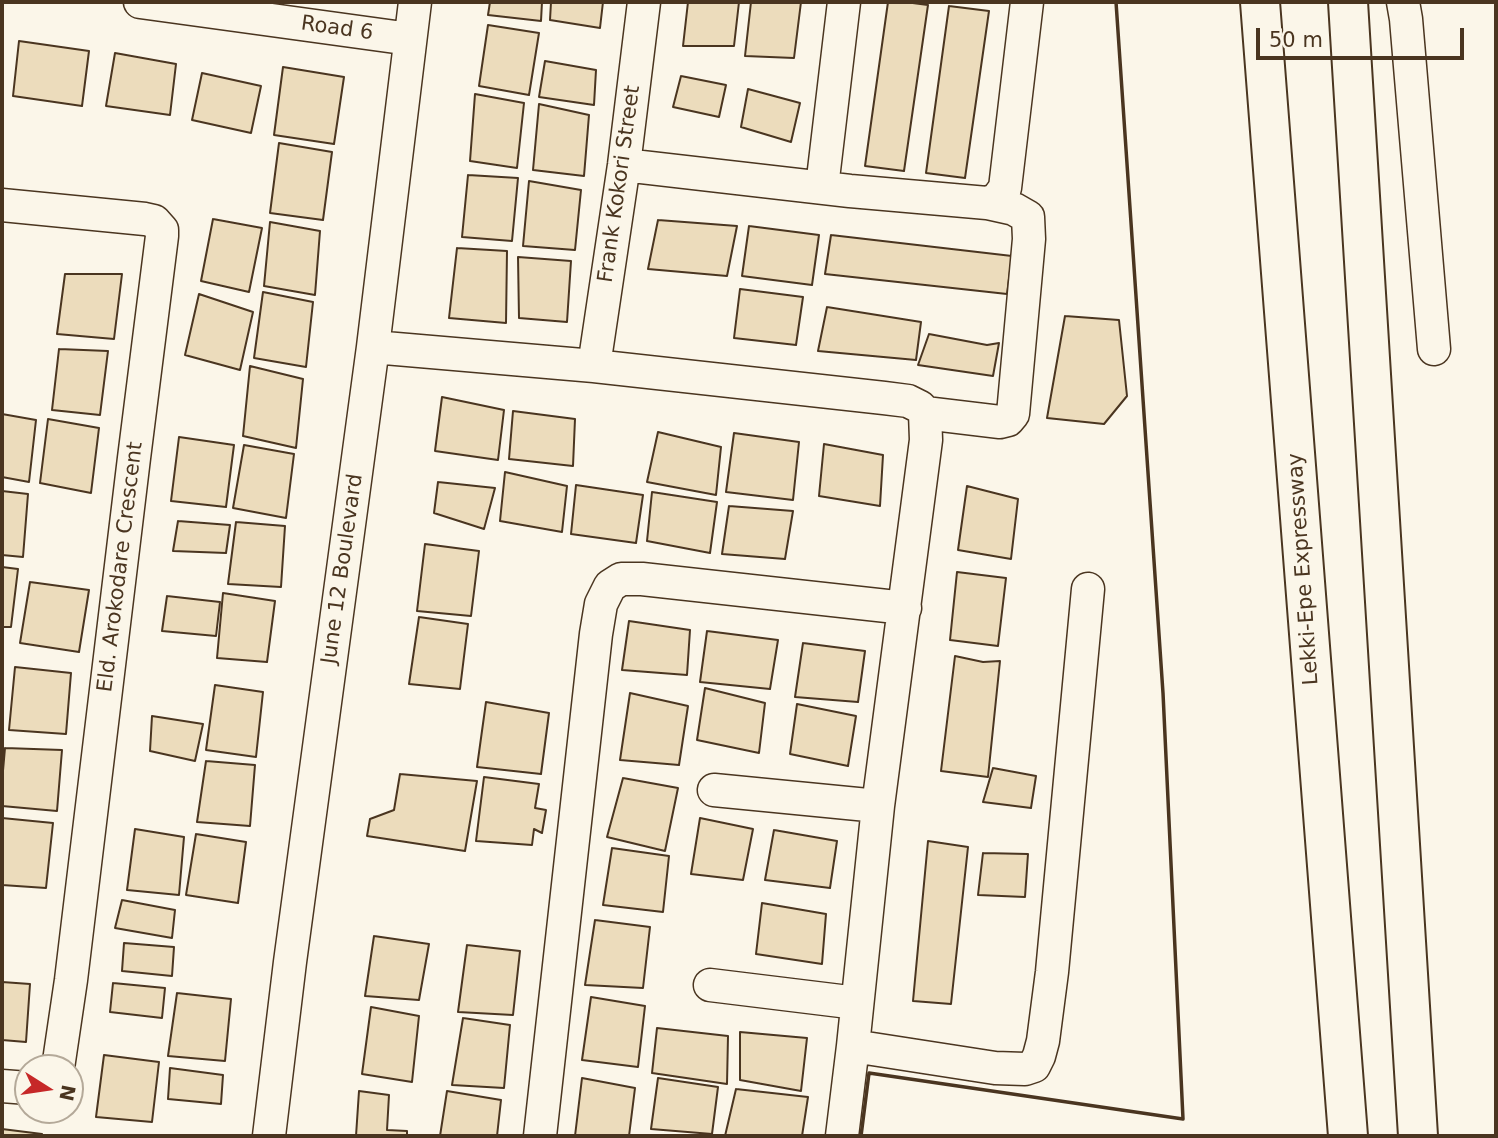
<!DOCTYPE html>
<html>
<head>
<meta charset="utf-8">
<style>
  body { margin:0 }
  #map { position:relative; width:1498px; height:1138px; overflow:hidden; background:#fbf6e9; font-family:"DejaVu Sans",sans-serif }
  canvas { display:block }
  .frame { position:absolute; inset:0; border:4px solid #4a3520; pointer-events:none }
  .north { position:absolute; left:14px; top:1054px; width:70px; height:70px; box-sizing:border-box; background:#fbf6e9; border:2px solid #b4a999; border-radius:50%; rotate:102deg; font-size:19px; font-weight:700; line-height:28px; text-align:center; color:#4a3520 }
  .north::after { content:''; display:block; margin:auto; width:24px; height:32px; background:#c62828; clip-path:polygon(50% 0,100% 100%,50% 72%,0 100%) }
  .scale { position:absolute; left:1256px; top:28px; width:208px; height:32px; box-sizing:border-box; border:4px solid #4a3520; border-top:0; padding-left:9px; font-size:21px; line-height:24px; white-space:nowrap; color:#4a3520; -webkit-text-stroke:5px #fbf6e9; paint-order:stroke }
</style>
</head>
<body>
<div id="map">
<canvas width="1498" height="1138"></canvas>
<div class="frame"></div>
<div class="north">N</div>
<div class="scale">50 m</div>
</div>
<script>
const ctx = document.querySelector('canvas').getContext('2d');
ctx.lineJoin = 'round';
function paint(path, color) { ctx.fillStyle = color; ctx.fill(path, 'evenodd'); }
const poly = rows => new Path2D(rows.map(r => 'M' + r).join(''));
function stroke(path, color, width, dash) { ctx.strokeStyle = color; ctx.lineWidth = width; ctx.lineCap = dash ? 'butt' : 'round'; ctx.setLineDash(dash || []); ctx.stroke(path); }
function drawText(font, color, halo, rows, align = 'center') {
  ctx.font = font + ' "DejaVu Sans",sans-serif'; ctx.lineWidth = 5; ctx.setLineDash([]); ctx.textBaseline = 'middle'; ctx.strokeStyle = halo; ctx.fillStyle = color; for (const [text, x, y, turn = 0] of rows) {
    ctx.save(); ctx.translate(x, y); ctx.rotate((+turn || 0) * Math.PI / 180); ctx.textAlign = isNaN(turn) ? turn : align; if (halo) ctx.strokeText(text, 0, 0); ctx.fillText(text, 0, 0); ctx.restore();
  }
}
const building = poly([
  [490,2,542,2,541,21,488,15,490,2],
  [551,2,603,2,600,28,550,20,551,2],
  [688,2,739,2,734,46,683,46,688,2],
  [751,2,801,2,794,58,745,56,751,2],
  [888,2,905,2,928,5,904,171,865,166,888,2],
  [949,6,989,11,965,178,926,173,949,6],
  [488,25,539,33,529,95,479,86,488,25],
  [19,41,89,51,82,106,13,96,19,41],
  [115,53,176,64,170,115,106,106,115,53],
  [545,61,596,70,594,105,539,97,545,61],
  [283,67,344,77,334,144,274,135,283,67],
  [202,73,261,86,251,133,192,120,202,73],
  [681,76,726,85,719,117,673,107,681,76],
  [748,89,800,103,791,142,741,127,748,89],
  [475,94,524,103,517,168,470,161,475,94],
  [539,104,589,115,584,176,533,170,539,104],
  [279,143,332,152,323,220,270,213,279,143],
  [468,175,518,178,512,241,462,237,468,175],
  [529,181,581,190,575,250,523,246,529,181],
  [213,219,262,228,249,292,201,281,213,219],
  [658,220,737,226,727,276,648,269,658,220],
  [270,222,320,231,315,295,264,286,270,222],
  [749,226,819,235,812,285,742,276,749,226],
  [831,235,1012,256,1007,294,825,274,831,235],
  [457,248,507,251,506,323,449,318,457,248],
  [518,257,571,261,567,322,519,318,518,257],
  [65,274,122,274,114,339,57,334,65,274],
  [740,289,803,297,796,345,734,338,740,289],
  [263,292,313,302,306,367,254,358,263,292],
  [199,294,253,312,240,370,185,355,199,294],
  [827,307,921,322,916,360,818,351,827,307],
  [1065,316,1119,320,1127,396,1104,424,1047,418,1065,316],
  [929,334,987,345,999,343,993,376,918,365,929,334],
  [59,349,108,351,100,415,52,410,59,349],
  [250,366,303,379,296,448,243,436,250,366],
  [442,397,504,410,498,460,435,451,442,397],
  [513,411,575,419,573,466,509,459,513,411],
  [2,414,36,420,29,482,2,477,2,414],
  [48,419,99,428,91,493,40,483,48,419],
  [658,432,721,447,716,495,647,482,658,432],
  [734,433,799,442,793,500,726,492,734,433],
  [179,437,234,445,226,507,171,501,179,437],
  [824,444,883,455,880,506,819,496,824,444],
  [244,445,294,454,286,518,233,508,244,445],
  [505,472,567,486,562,532,500,521,505,472],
  [438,482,495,488,484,529,434,513,438,482],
  [576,485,643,495,636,543,571,534,576,485],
  [967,486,1018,499,1011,559,958,550,967,486],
  [2,491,28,494,23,557,2,555,2,491],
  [652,492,717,502,710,553,647,541,652,492],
  [729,506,793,511,785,559,722,554,729,506],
  [178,521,230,525,226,553,173,551,178,521],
  [236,522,285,526,281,587,228,584,236,522],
  [425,544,479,551,471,616,417,611,425,544],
  [2,567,18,569,11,627,2,627,2,567],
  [957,572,1006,578,998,646,950,640,957,572],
  [30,582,89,590,79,652,20,643,30,582],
  [223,593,275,601,267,662,217,658,223,593],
  [167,596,220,602,216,636,162,631,167,596],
  [419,617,468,624,460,689,409,684,419,617],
  [629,621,690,630,687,675,622,670,629,621],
  [707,631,778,640,770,689,700,682,707,631],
  [803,643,865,651,858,702,795,697,803,643],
  [955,656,983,662,1000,661,988,777,941,771,955,656],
  [15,667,71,673,66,734,9,730,15,667],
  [215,685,263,692,256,757,206,750,215,685],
  [705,688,765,703,759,753,697,740,705,688],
  [630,693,688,706,679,765,620,760,630,693],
  [486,702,549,713,541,774,477,767,486,702],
  [797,704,856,716,848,766,790,754,797,704],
  [152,716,203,724,195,761,150,751,152,716],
  [5,748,62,750,57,811,2,806,2,782,5,748],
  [206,761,255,765,250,826,197,822,206,761],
  [993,768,1036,776,1031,808,983,802,993,768],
  [400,774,477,781,465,851,367,836,370,819,394,810,400,774],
  [484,777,539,784,535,808,546,810,542,833,534,829,532,845,476,841,484,777],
  [623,778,678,788,665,851,607,837,623,778],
  [2,818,53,823,46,888,2,885,2,818],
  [700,818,753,829,743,880,691,874,700,818],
  [135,829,184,837,179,895,127,890,135,829],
  [774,830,837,841,830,888,765,880,774,830],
  [196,834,246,842,238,903,186,895,196,834],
  [928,841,968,847,951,1004,913,1001,928,841],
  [612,848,669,856,663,912,603,905,612,848],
  [983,853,1028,854,1025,897,978,895,983,853],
  [122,900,175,910,172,938,115,928,122,900],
  [762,903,826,914,822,964,756,954,762,903],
  [595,920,650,927,643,988,585,985,595,920],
  [374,936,429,944,419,1000,365,996,374,936],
  [124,943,174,947,172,976,122,971,124,943],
  [467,945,520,951,513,1015,458,1012,467,945],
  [2,982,30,984,26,1042,2,1040,2,982],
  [113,983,165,988,162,1018,110,1012,113,983],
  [177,993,231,999,225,1061,168,1056,177,993],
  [591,997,645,1006,638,1067,582,1060,591,997],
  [371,1007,419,1016,412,1082,362,1074,371,1007],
  [463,1018,510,1025,504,1088,452,1085,463,1018],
  [657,1028,728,1036,727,1084,652,1073,657,1028],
  [740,1032,807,1038,801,1091,740,1080,740,1032],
  [104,1055,159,1062,152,1122,96,1117,104,1055],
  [170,1068,223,1075,221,1104,168,1099,170,1068],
  [582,1078,635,1088,629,1136,575,1136,582,1078],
  [658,1078,718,1087,712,1134,651,1129,658,1078],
  [736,1089,808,1097,802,1136,725,1136,736,1089],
  [359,1091,389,1095,387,1130,407,1131,407,1136,356,1136,359,1091],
  [447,1091,501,1100,497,1136,440,1136,447,1091],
  [2,1129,42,1134,41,1136,2,1136,2,1129]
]);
paint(building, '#ecdcbc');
stroke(building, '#4a3520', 2);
const minor = poly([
  [140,2,410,39],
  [1403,2,1406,19,1434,349],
  [624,165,850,191,987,203,997,199,1005,188,1027,2],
  [822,187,844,2],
  [2,205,145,219,154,221,162,230,162,236,134,458,71,980,58,1068],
  [373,347,594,366,884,398,908,401,920,407,925,413,926,440,878,806,853,1046,842,1136],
  [594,366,624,165,644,2],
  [925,413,1000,422,1008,420,1013,414,1029,239,1028,217,1014,209,987,203],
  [714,790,878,806],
  [710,985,857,1003],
  [853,1046,995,1068,1025,1069,1034,1066,1039,1056,1043,1041,1052,972,1088,589],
  [2,1086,28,1088],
  [269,1136,290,962,373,347,415,2],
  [540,1136,596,634,601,604,610,586,621,579,642,579,905,608]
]);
const highway = poly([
  [1260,2,1348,1136],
  [1348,2,1418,1136]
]);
stroke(minor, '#4a3520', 35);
stroke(highway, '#4a3520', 42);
stroke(minor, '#fbf6e9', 32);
stroke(highway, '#fbf6e9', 38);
stroke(poly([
  [861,1136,869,1073,1183,1119,1163,693,1116,2]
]), '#4a3520', 3.5);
drawText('21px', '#4a3520', '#fbf6e9', [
  ["Road 6",337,29,8],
  ["Frank Kokori Street",620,184,-82],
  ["Eld. Arokodare Crescent",121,567,-83],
  ["June 12 Boulevard",343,569,-82],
  ["Lekki-Epe Expressway",1304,569,-94]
]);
</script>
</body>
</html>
